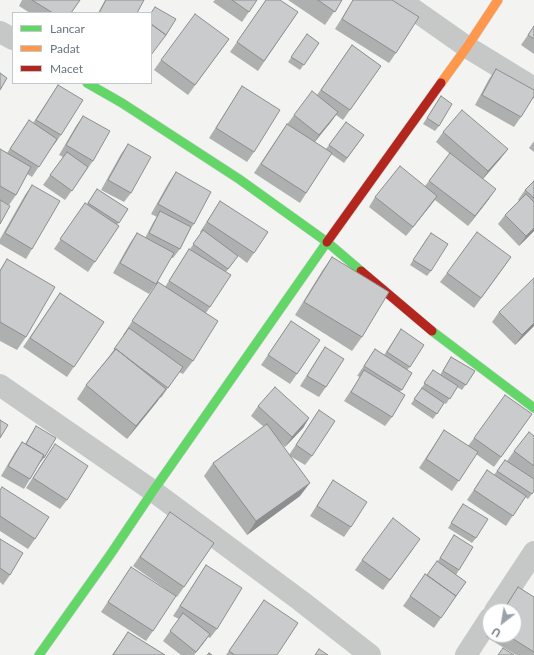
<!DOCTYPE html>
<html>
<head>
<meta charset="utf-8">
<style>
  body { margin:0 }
  #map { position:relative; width:534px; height:655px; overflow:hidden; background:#f3f3f2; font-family:Lato,sans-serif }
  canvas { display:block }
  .legend { position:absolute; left:12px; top:12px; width:140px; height:72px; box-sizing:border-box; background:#fff; border:1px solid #c2c8cc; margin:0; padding:5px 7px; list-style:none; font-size:12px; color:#67767f }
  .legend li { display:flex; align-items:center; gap:8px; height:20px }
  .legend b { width:20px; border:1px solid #c2c8cc }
  .north { position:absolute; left:482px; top:603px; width:40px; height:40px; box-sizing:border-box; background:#fff; border:1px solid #c2c8cc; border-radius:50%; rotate:211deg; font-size:11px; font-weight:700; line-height:16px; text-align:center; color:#67767f }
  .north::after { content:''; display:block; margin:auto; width:14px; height:18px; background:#98a2a7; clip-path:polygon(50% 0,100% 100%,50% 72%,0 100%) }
</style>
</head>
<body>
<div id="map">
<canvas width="534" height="655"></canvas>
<ul class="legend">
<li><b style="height:5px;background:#63d668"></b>Lancar</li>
<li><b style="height:5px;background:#ff974d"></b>Padat</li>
<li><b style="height:5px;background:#b3261e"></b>Macet</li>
</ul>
<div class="north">U</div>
</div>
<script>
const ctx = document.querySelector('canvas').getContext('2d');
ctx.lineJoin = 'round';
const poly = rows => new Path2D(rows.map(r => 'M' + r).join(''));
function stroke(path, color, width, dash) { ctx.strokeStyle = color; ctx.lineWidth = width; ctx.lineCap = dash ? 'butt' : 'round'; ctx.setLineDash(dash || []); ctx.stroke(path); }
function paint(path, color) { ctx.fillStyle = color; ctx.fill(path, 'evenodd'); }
const fast = poly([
  [87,83,122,103,239,179,327,242,361,271],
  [432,331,534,408],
  [39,655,110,555,153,491,327,242]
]);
const slow = poly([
  [441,83,467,47,498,0]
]);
const jam = poly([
  [327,242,441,83],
  [361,271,432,331]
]);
stroke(fast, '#cfd0d0', 10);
stroke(slow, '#cfd0d0', 10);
stroke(jam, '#cfd0d0', 10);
stroke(poly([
  [400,0,467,47,534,88],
  [0,32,13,39],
  [0,385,153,491,301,601,370,655],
  [495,611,534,552],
  [466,655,490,618]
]), '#c6c8c8', 22);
stroke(fast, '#63d668', 9);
stroke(slow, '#ff974d', 9);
stroke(jam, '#b3261e', 9);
paint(poly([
  [22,0,80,0,71,13,30,13,19,6],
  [105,0,143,0,137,13,98,13],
  [215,0,257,0,242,22,213,2],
  [266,0,298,12,258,71,230,52],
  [288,0,342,0,325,25],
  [353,0,392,0,396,53,389,63,335,29],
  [534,26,534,54,521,45],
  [307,34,319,43,300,70,288,62],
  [229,39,188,95,154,70,161,60],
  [352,45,381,66,343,120,336,115,315,142,326,149,346,122,364,135,344,163,331,154,300,203,254,173,280,134,294,115,317,95],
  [496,69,521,117,514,127,475,105,489,79],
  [58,85,61,135,54,145,53,145,32,177,27,174,16,195,9,205,0,200,0,149,7,153,29,120,33,123],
  [242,86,254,152,247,162,209,138],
  [441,96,439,126,435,131,423,124],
  [83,116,93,161,65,200,43,185,63,157,59,155,76,126],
  [443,132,508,149,501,158,483,179,489,199,468,226,435,200,406,236,369,207,375,197,425,186,450,154,436,142],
  [534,141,534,152,529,148],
  [128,144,131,193,124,202,101,190,121,154],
  [176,172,194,224,191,228,180,249,173,258,171,258,156,284,149,294,113,273,130,243,137,233,145,238,154,221,157,217,151,214,169,182],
  [534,181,534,231,519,246,498,224,505,215,519,201,518,200,525,190],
  [32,185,32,249,26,259,0,244,0,239,25,195],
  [97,189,128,209,117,225,119,226,88,272,54,249,85,203,87,204],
  [220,201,254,253,247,263,238,256,226,272,210,307,206,313,193,361,183,374,179,372,161,398,160,397,127,439,77,399,86,385,107,359,124,336,123,335,158,282,165,287,189,249,194,252,190,249,201,233,200,232],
  [427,238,431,271,427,276,410,265],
  [332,257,362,337,352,351,295,315,322,271],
  [511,257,474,308,440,282,447,273],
  [7,259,26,337,17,350,0,341,0,270],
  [60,293,104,322,67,377,23,347],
  [499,312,534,326,515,345,492,322],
  [291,321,297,374,290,384,261,365],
  [401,329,410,367,407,370,412,373,400,392,392,417,385,426,344,401,360,377,357,376,375,349,384,355],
  [325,347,326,387,319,397,300,386,319,356],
  [451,357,475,371,462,390,457,387,446,404,444,403,433,419,411,404,421,389,433,370,440,375],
  [258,406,309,418,303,428,285,447,280,442,289,455,319,410,312,456,305,465,290,456,300,496,247,535,204,476,213,463,264,427,251,416],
  [532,414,494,467,476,454,452,491,419,468,444,430,468,446,474,438],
  [36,426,44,458,40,463,30,479,24,489,1,476,15,452,22,442,25,444],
  [534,436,534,491,528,499,525,497,506,526,467,500,487,470,494,475,505,460,514,466,507,461,514,451],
  [55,444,67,500,60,509,26,488],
  [333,480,351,527,344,537,310,516],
  [0,490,35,539,28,549,0,531],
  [463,504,476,538,472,543,448,528],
  [170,512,184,587,177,597,133,566],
  [454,535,459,570,456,575,466,582,434,628,403,606,410,596,427,575,438,561],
  [0,539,10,575,3,585,0,582],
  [414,548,383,590,355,570,362,560],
  [206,565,217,629,210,638,208,637,194,655,181,655,163,641,179,619,173,616],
  [131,567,153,631,146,641,101,612],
  [518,587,534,597,534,655,516,655,486,637,490,631,490,635,514,635,514,611,502,611],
  [264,600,277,655,226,655],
  [128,632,165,655,112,655]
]), '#aeafaf');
paint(poly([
  [338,112,331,122,312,145,319,135],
  [508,149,501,158,481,181,488,171],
  [496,189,489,199,468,226,475,216],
  [437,196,430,206,406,236,413,227],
  [534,228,534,231,519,246,526,236],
  [511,257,504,267,474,308,481,298],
  [534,323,534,326,515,345,522,335],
  [166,389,157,402,127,439,136,426],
  [309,418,303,428,285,447,292,437],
  [310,483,300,496,247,535,256,521],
  [210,634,203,644,194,655,196,652]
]), '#8d8e8f');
const building = poly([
  [32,0,80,0,71,13,53,13,32,0],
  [106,0,144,0,137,13,99,13,106,0],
  [232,0,257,0,249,12,232,0],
  [266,0,280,0,298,12,264,61,237,42,266,0],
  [318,0,342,0,335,12,318,0],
  [353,0,392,0,419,17,396,53,342,19,353,0],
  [155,7,176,19,166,35,151,24,151,13,155,7],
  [195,14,229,39,195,85,161,60,195,14],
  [151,24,166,35,151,55,151,24],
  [534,26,534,39,528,35,534,26],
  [307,34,319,43,304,65,291,57,307,34],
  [352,45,381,66,350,110,321,90,352,45],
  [496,69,534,90,534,96,521,117,482,95,496,69],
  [0,73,7,78,0,90,0,73],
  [58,85,83,100,61,135,36,120,58,85],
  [242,86,280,110,254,152,216,128,242,86],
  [312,91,338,112,319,135,294,115,312,91],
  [441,96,452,104,439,126,427,118,441,96],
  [462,110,508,149,488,171,443,132,462,110],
  [83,116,110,131,93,161,66,145,83,116],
  [29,120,57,139,39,167,10,149,29,120],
  [346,122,364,135,347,158,329,145,346,122],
  [287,124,332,153,306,193,261,164,287,124],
  [128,144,151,157,131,193,108,180,128,144],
  [0,149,31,167,16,195,0,186,0,149],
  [67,152,88,167,72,191,50,175,67,152],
  [450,153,496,189,475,216,429,181,450,153],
  [400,166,437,196,413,227,375,197,400,166],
  [176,172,211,192,194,224,158,204,176,172],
  [534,181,534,198,525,190,534,181],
  [32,185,60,201,32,249,5,233,32,185],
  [97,189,128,209,119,223,88,203,97,189],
  [526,194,534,202,534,228,526,236,505,215,526,194],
  [0,200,10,206,0,224,0,200],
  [220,201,268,232,254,253,207,222,220,201],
  [85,203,119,226,95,262,60,239,85,203],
  [160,211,191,227,180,249,149,233,160,211],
  [203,230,238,256,228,269,193,244,203,230],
  [477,232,511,257,481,298,447,273,477,232],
  [137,233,174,253,156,284,120,263,137,233],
  [431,233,448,244,431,271,413,260,431,233],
  [189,249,231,275,210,307,169,281,189,249],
  [332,257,389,292,362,337,304,302,332,257],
  [7,259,55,287,26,337,0,322,0,271,7,259],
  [534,278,534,323,522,335,499,312,534,278],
  [158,282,218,321,193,361,132,321,158,282],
  [60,293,104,322,74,367,30,338,60,293],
  [291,321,320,340,297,374,268,355,291,321],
  [129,328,183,367,168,388,138,366,116,349,115,350,114,349,129,328],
  [401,329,424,345,410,367,387,352,401,329],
  [325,347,344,359,326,387,307,376,325,347],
  [116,349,166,389,136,426,86,385,116,349],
  [375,349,412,373,402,390,364,366,375,349],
  [451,357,475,371,466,385,443,371,451,357],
  [364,370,405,395,392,417,351,392,364,370],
  [433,370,458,386,450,399,424,383,433,370],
  [275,387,309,418,292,437,258,406,275,387],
  [422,388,444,403,437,414,414,399,422,388],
  [505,395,532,414,501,457,474,438,505,395],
  [319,410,335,421,312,456,296,445,319,410],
  [0,420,8,425,0,438,0,420],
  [267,424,310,483,256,521,213,463,267,424],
  [36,426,56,438,44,458,43,457,44,455,26,444,36,426],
  [444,430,478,452,459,481,426,459,444,430],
  [529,432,534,436,534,466,514,451,529,432],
  [22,442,44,455,30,479,8,466,22,442],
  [55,444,88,466,67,500,33,478,55,444],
  [505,460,534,479,534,491,532,494,497,471,505,460],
  [487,470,526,496,513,516,474,490,487,470],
  [333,480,367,502,351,527,317,506,333,480],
  [2,487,49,517,35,539,0,516,0,490,2,487],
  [463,504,488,519,476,538,451,523,463,504],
  [170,512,214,543,184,587,140,557,170,512],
  [393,518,420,539,390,580,362,560,393,518],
  [454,535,473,547,459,570,440,558,454,535],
  [0,539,23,553,10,575,0,568,0,539],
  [437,561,466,582,456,596,427,575,437,561],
  [206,565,242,588,217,629,180,606,206,565],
  [131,567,176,596,153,631,108,602,131,567],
  [425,574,456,596,441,618,410,596,425,574],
  [518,587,534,597,534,652,507,635,514,635,514,611,503,611,518,587],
  [264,600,298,623,277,655,235,655,229,651,264,600],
  [183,613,210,634,196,652,170,631,183,613],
  [128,632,165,655,113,655,128,632],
  [503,648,514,655,498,655,503,648],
  [319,649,328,655,315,655,319,649],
  [209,653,212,655,207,655,209,653]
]);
paint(building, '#cacbcc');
stroke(building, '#8d8e8f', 1);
</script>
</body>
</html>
